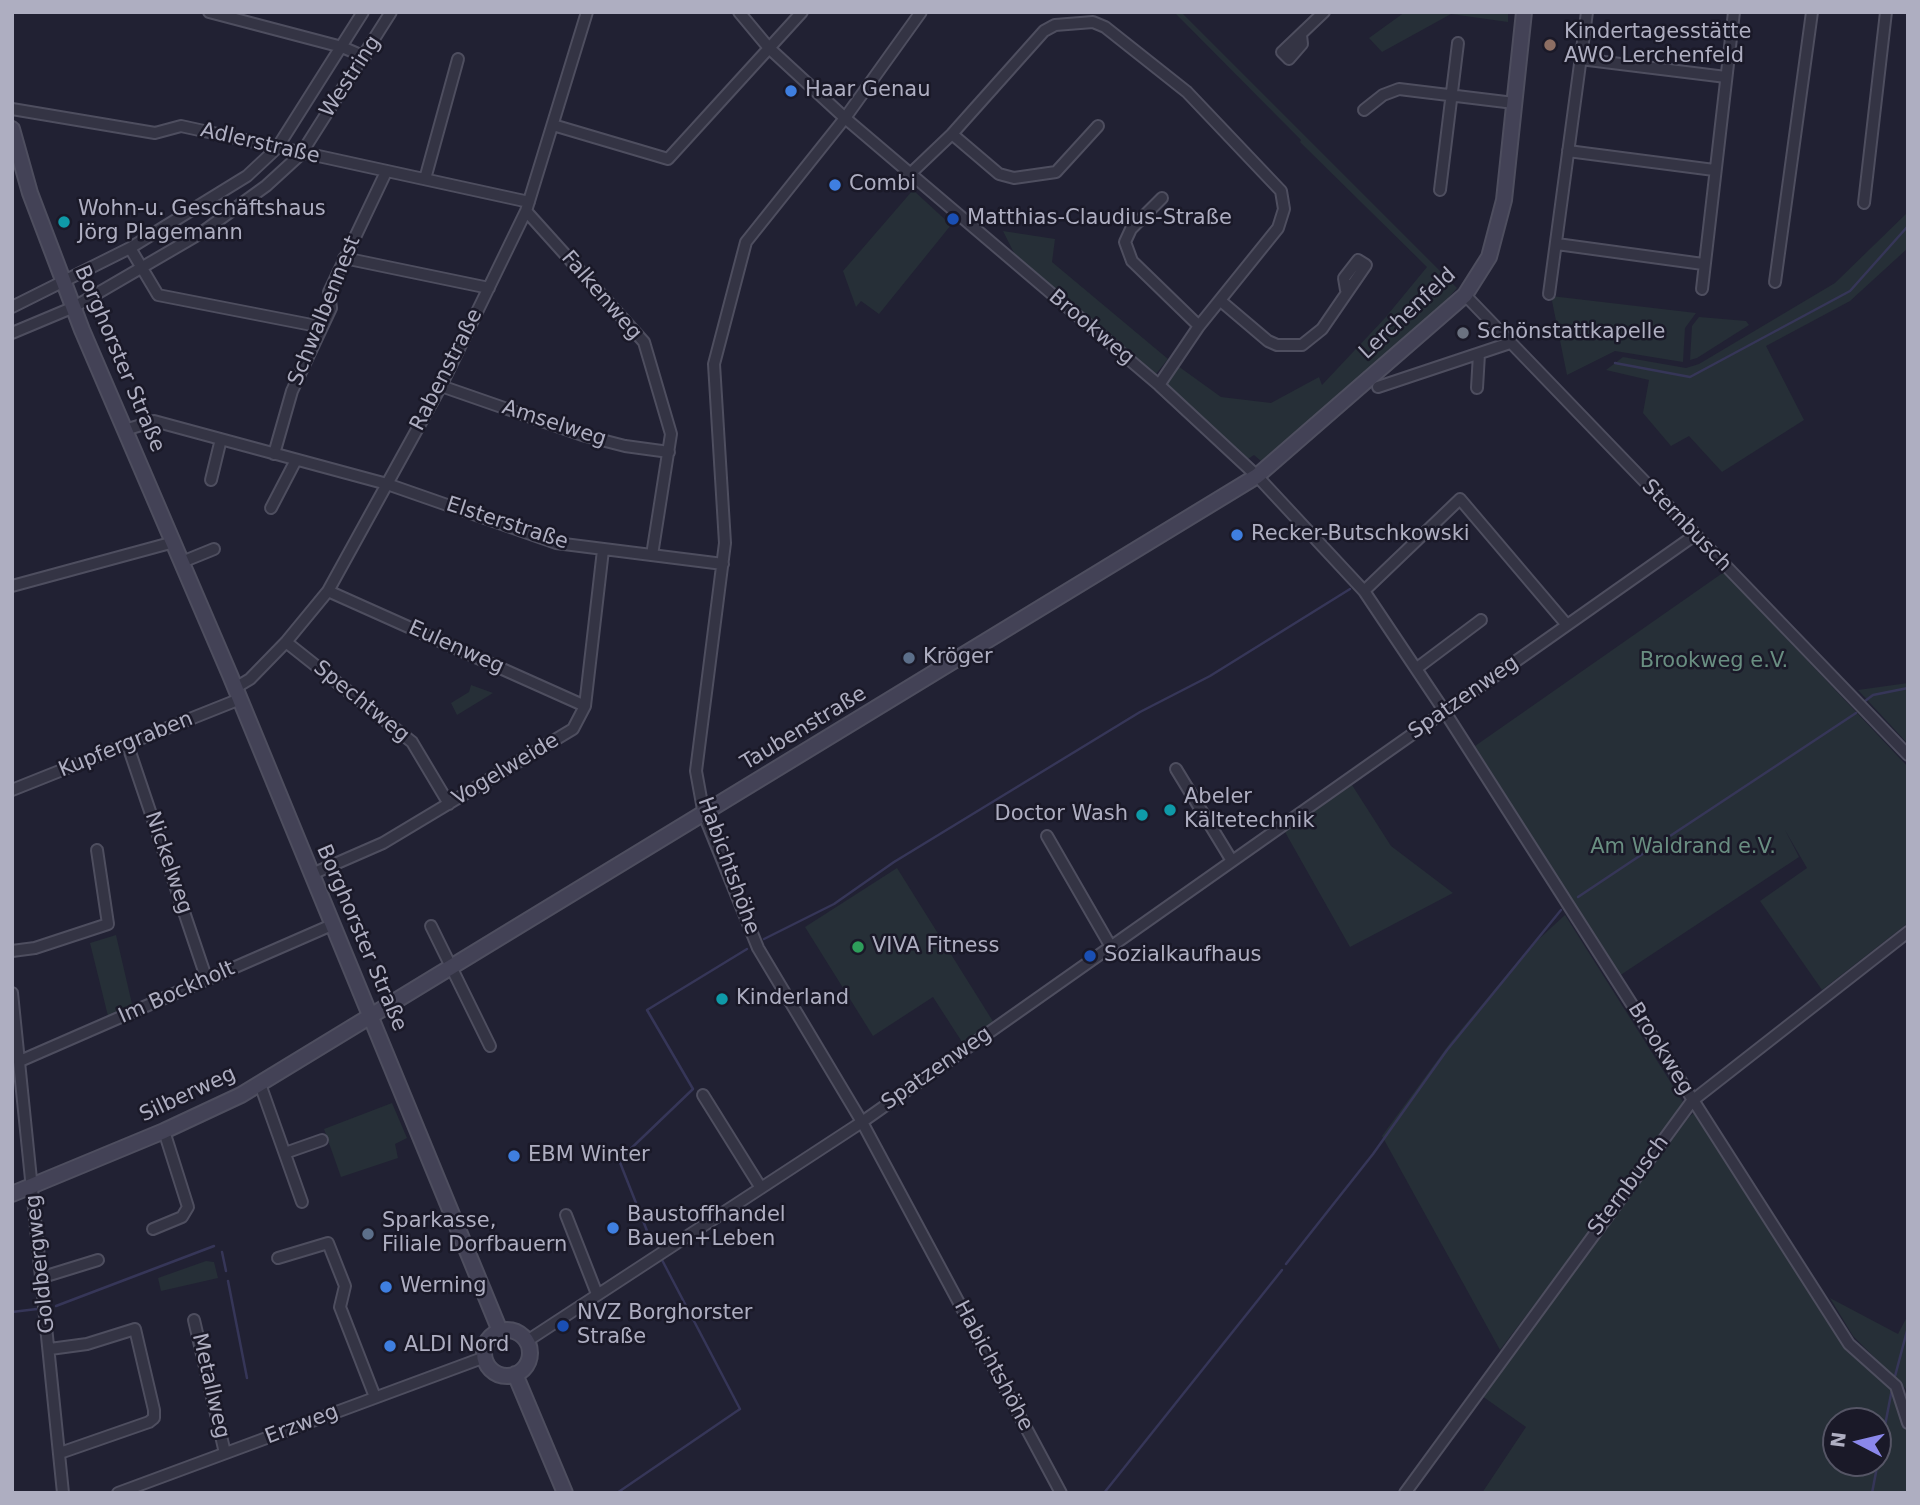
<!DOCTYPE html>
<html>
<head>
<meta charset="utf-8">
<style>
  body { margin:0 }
  #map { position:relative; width:1920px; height:1505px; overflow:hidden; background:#212133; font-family:"DejaVu Sans",sans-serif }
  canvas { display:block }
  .frame { position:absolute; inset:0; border:14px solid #aeaec1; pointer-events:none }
  .north { position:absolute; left:1822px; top:1407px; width:70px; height:70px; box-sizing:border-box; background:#1a1928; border:2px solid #555565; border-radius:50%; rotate:277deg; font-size:19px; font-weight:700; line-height:28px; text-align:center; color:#aeaec1 }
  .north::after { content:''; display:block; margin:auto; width:24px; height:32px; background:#8b88eb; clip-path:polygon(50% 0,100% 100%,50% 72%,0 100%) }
</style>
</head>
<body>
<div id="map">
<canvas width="1920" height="1505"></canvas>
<div class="frame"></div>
<div class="north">N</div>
</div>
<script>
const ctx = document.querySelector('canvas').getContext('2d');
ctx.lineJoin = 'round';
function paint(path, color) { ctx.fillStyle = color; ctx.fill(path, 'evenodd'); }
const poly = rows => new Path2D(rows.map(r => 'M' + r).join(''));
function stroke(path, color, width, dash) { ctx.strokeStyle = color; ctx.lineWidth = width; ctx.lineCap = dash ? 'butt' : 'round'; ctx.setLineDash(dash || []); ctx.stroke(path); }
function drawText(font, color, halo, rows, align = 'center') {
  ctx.font = font + ' "DejaVu Sans",sans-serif'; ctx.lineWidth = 5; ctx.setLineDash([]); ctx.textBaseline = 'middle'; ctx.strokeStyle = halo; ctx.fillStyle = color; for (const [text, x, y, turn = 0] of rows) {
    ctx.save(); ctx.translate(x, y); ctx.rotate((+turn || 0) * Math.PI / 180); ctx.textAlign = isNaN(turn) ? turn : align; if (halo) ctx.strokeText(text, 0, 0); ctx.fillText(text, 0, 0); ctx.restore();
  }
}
paint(poly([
  [1174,12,1181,12,1457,288,1437,311,1261,461,1254,455,1242,463,1159,385,1178,366,1221,397,1271,403,1319,377,1322,385,1385,318,1427,267,1300,142,1301,140],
  [1405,12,1508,12,1508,22,1451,14,1382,52,1369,38],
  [913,190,951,225,879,314,861,301,856,307,843,271],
  [1908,212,1908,248,1850,301,1766,346,1804,420,1722,472,1689,436,1671,446,1643,413,1649,380,1606,370,1623,357,1686,368,1699,364,1835,283],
  [1003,231,1055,239,1052,262,1168,359,1152,379,1022,269],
  [1551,296,1696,313,1685,328,1683,362,1615,351,1567,375],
  [1699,317,1746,321,1749,325,1697,358,1690,360,1692,326],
  [1724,572,1908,767,1908,923,1822,990,1760,901,1807,868,1785,830,1799,857,1619,976,1475,746],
  [1908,683,1908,744,1858,690],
  [471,685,493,693,457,715,451,703,469,692],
  [1352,785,1391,846,1453,893,1350,947,1285,832],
  [897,868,994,1023,964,1045,933,997,873,1036,805,927],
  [1565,915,1685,1105,1500,1350,1382,1136,1450,1043,1528,949],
  [116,935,132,1004,108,1016,90,943],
  [392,1103,407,1138,395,1144,398,1158,341,1177,324,1129],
  [1695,1112,1830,1312,1897,1396,1908,1431,1908,1493,1482,1493,1526,1427,1482,1396,1689,1117],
  [1836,1421,1878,1421,1878,1463,1836,1463],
  [206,1261,214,1262,218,1278,161,1291,158,1278],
  [1830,1298,1898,1334,1908,1315,1908,1391,1853,1336]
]), '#262f37');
stroke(poly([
  [1615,363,1690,377,1850,291,1908,226],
  [1865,701,1873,695,1908,688],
  [1664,840,1856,713],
  [1578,897,1659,843],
  [764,939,834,904,894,862,1140,712,1210,676,1350,589],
  [653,1246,619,1160,693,1089,647,1010,747,949],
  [222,1252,226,1271],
  [1286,1264,1373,1154,1447,1050,1561,910],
  [228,1281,247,1378],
  [56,1306,214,1246],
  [12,1312,37,1309],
  [1894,1380,1908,1327],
  [617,1493,740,1409,661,1258],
  [1104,1493,1282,1270],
  [1872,1493,1892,1389]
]), '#363658', 2.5);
const street = poly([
  [209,12,342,47,365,57],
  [739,12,769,48,845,118,1159,385,1257,476,1364,591,1445,712,1849,1344,1896,1386,1908,1423],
  [921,12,845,118,746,242,714,364,725,543,696,771,704,815,758,948,862,1122,1061,1493],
  [1301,35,1302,44,1289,59,1282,52,1324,12],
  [1580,59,1726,77],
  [12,109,155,133,181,126,529,202],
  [1364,110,1383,95,1399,89,1514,103],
  [553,125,668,159,802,12],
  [952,134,999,174,1014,178,1056,172,1098,126],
  [1568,151,1714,170],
  [910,174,952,134,1044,31,1055,25,1093,22,1105,27,1187,92,1281,191,1284,209,1278,228,1199,326,1159,385],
  [425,179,458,59],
  [1440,190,1458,43],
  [1162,198,1131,229,1125,242,1132,261,1199,326],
  [1864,203,1886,12],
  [526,211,644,342,671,434,652,555],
  [1557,244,1703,264],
  [130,248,158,295,322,327],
  [344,258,489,288],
  [1775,282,1812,12],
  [1702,289,1734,12],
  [1549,294,1587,12],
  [1465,295,1908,755],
  [1222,302,1268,341,1277,345,1302,345,1322,329,1366,265,1358,260,1344,278,1346,290],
  [12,307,130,248,247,176,277,148,363,12],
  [12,333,74,307,201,233,266,186,301,154,391,12],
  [441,386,582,435,625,446,669,452],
  [1378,387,1510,343],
  [1477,388,1479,354],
  [125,430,154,421,387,484,556,543,723,564],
  [274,454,292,391,331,308,329,292,386,172],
  [211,480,221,439],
  [271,508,296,460],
  [182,562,214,549],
  [12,586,174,542],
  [328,591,585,706],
  [1364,591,1460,499,1567,625],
  [286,642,412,742,449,804],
  [1417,668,1481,620],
  [235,688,250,679,286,642,328,591,441,386,526,211,587,12],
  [128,746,207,980],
  [1176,769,1232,861],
  [12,790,240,699],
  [1047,836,1111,947],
  [312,874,383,843,573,729,585,706,603,550],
  [431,926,490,1046],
  [12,951,35,948,108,924,97,850],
  [12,993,63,1493],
  [20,1061,334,924],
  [260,1084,302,1202],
  [703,1095,761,1188],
  [285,1153,322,1140],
  [566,1215,597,1294],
  [153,1229,182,1217,188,1207,164,1131],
  [278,1258,328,1243,345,1286,340,1307,375,1397],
  [43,1277,98,1260],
  [194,1320,225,1453],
  [527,1341,862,1122,1695,535],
  [50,1349,87,1344,135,1329,154,1410,154,1418,149,1422,60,1453],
  [118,1493,485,1357],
  [1405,1493,1692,1101,1908,932]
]);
const secondary = poly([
  [12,129,30,193,82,330,230,675,500,1331],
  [12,1194,164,1131,241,1095,1257,476,1465,295,1489,257,1504,200,1524,12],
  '484 1353a23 23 0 1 1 46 0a23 23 0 1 1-46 0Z',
  [515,1374,565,1493]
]);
stroke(street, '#4e4e5f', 14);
stroke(secondary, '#4e4e5f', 18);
stroke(street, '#343444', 10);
stroke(secondary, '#434256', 14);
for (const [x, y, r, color] of [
  [1550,45,7,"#8d6e63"],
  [791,91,7,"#3f7fe0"],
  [835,185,7,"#3f7fe0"],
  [953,219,7,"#1a4fb4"],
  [64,222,7,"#0f9aa8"],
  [1463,333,7,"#6b7280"],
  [1237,535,7,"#3f7fe0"],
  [909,658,7,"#5c6f8a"],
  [1170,810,7,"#0f9aa8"],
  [1142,815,7,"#0f9aa8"],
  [858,947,7,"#2e9e5b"],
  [1090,956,7,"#1a4fb4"],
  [722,999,7,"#0f9aa8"],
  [514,1156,7,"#3f7fe0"],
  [613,1228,7,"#3f7fe0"],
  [368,1234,7,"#5c6f8a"],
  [386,1287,7,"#3f7fe0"],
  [563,1326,7,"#1a4fb4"],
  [390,1346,7,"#3f7fe0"]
]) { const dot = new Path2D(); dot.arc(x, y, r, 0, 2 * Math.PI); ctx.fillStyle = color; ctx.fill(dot); stroke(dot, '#1a1928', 2.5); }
drawText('21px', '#aeaec1', '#1a1928', [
  ["Kindertagesstätte",1564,33],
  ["AWO Lerchenfeld",1564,57],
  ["Haar Genau",805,91],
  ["Combi",849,185],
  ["Wohn-u. Geschäftshaus",78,210],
  ["Jörg Plagemann",78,234],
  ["Matthias-Claudius-Straße",967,219],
  ["Schönstattkapelle",1477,333],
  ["Recker-Butschkowski",1251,535],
  ["Kröger",923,658],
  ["Abeler",1184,798],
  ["Kältetechnik",1184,822],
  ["Doctor Wash",1128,815,"right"],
  ["VIVA Fitness",872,947],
  ["Sozialkaufhaus",1104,956],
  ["Kinderland",736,999],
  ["EBM Winter",528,1156],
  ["Baustoffhandel",627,1216],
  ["Bauen+Leben",627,1240],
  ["Sparkasse,",382,1222],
  ["Filiale Dorfbauern",382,1246],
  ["Werning",400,1287],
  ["NVZ Borghorster",577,1314],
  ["Straße",577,1338],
  ["ALDI Nord",404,1346]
], 'left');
drawText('21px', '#aeaec1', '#1a1928', [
  ["Westring",351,77,-57],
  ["Adlerstraße",260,144,13],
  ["Falkenweg",601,296,49],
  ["Schwalbennest",325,311,-68],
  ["Lerchenfeld",1408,314,-43],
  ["Brookweg",1091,328,40],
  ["Borghorster Straße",119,359,67],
  ["Rabenstraße",447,370,-63],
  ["Amselweg",554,424,18],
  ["Elsterstraße",507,524,18],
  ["Sternbusch",1686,526,46],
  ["Eulenweg",456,648,24],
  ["Spatzenweg",1464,698,-35],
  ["Spechtweg",361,702,39],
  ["Taubenstraße",804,729,-31],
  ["Kupfergraben",126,745,-22],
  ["Vogelweide",506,770,-31],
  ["Nickelweg",168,863,71],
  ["Habichtshöhe",728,866,70],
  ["Borghorster Straße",361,938,67],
  ["Im Bockholt",177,993,-24],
  ["Brookweg",1660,1049,58],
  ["Spatzenweg",937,1069,-35],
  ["Silberweg",188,1095,-25],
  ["Sternbusch",1629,1186,-53],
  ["Goldbergweg",41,1264,-96],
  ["Habichtshöhe",993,1366,62],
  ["Metallweg",210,1386,77],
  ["Erzweg",302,1425,-21]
]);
drawText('21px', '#698e81', '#1a1928', [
  ["Brookweg e.V.",1714,662],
  ["Am Waldrand e.V.",1683,848]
]);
</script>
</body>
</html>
